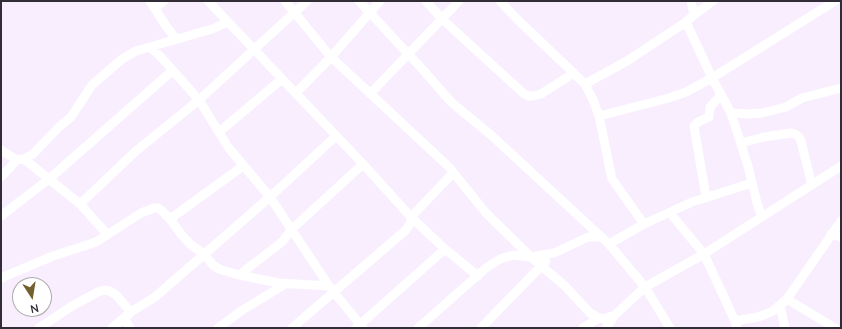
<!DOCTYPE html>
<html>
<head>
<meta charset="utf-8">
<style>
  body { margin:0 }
  #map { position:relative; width:842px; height:329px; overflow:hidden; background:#f8eefe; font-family:"Nunito Sans",sans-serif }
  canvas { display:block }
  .frame { position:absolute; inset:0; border:2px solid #322c36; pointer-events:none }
  .north { position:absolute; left:12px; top:277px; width:40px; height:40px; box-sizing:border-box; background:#fff; border:1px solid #adabaf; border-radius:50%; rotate:168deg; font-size:11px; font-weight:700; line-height:16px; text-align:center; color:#322c36 }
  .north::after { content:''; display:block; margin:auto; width:14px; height:18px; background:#745f2e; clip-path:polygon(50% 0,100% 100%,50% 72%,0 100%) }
</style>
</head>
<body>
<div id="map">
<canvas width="842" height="329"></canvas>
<div class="frame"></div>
<div class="north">N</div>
</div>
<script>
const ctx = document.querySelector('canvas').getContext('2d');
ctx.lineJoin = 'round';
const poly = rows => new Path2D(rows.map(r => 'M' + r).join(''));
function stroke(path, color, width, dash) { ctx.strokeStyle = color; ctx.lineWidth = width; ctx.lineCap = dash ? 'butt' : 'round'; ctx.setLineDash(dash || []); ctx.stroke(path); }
stroke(poly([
  [150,1,166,26,176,39],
  [208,1,363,164,411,217,445,249,478,276],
  [285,1,331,57,449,167,486,213,531,257,565,286,590,313,599,318],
  [359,1,424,71,451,102,491,135,609,244,645,287,670,328],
  [426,1,442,19,523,93,528,96,533,96,541,94,574,73],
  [500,1,517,19,585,84,594,102,599,116,612,179,644,224],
  [691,1,694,15,686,22,712,78,731,113,748,166,757,203,762,217],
  [155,8,164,1],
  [694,15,713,1],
  [150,47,160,56,199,100,228,147,270,197,329,286],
  [585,84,627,61,686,22],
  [296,93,331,57,380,1],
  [370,94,459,1],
  [731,113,747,114,762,113,786,107,802,98,841,88],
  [599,116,669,98,686,92,712,78,835,1],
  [219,132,282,79],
  [741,143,764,137,791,133,795,134,799,137,801,141,812,185],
  [1,150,17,160,24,159,33,154,59,127,71,117,92,85,122,59,136,51,212,29,228,22],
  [24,159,80,204,107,234],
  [1,177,17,160],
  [706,197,694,126,698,122,709,117,710,107,721,95],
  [80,204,136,151,199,100,307,1],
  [670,213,704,254,735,321,737,328],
  [1,216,49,179,172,71],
  [170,219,243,166],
  [831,234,841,237],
  [609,244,644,224,692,202,752,183],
  [239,275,282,242,292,229,363,164],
  [1,278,53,256,96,242,141,213,154,208,158,208,161,210,170,219,181,234,191,245,204,254,213,265,219,269,239,275,279,283,329,286,363,328],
  [787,299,835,328],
  [780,305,785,328],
  [124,318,130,328],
  [735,321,758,317,771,312,780,305,787,299,841,221],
  [39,328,72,306,98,292,104,290,110,291,116,295,131,312,155,297,270,197,336,136],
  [112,328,131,312],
  [218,328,241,311,287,283],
  [292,328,406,230,411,222,411,217,453,173],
  [356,328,445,249],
  [418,328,486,268,500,259,513,255,531,257,554,253,588,237,602,237],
  [481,328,546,261],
  [583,328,599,318,604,319,615,315,645,287,704,254,841,166],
  [606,328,615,315]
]), '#fff', 9);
</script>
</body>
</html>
